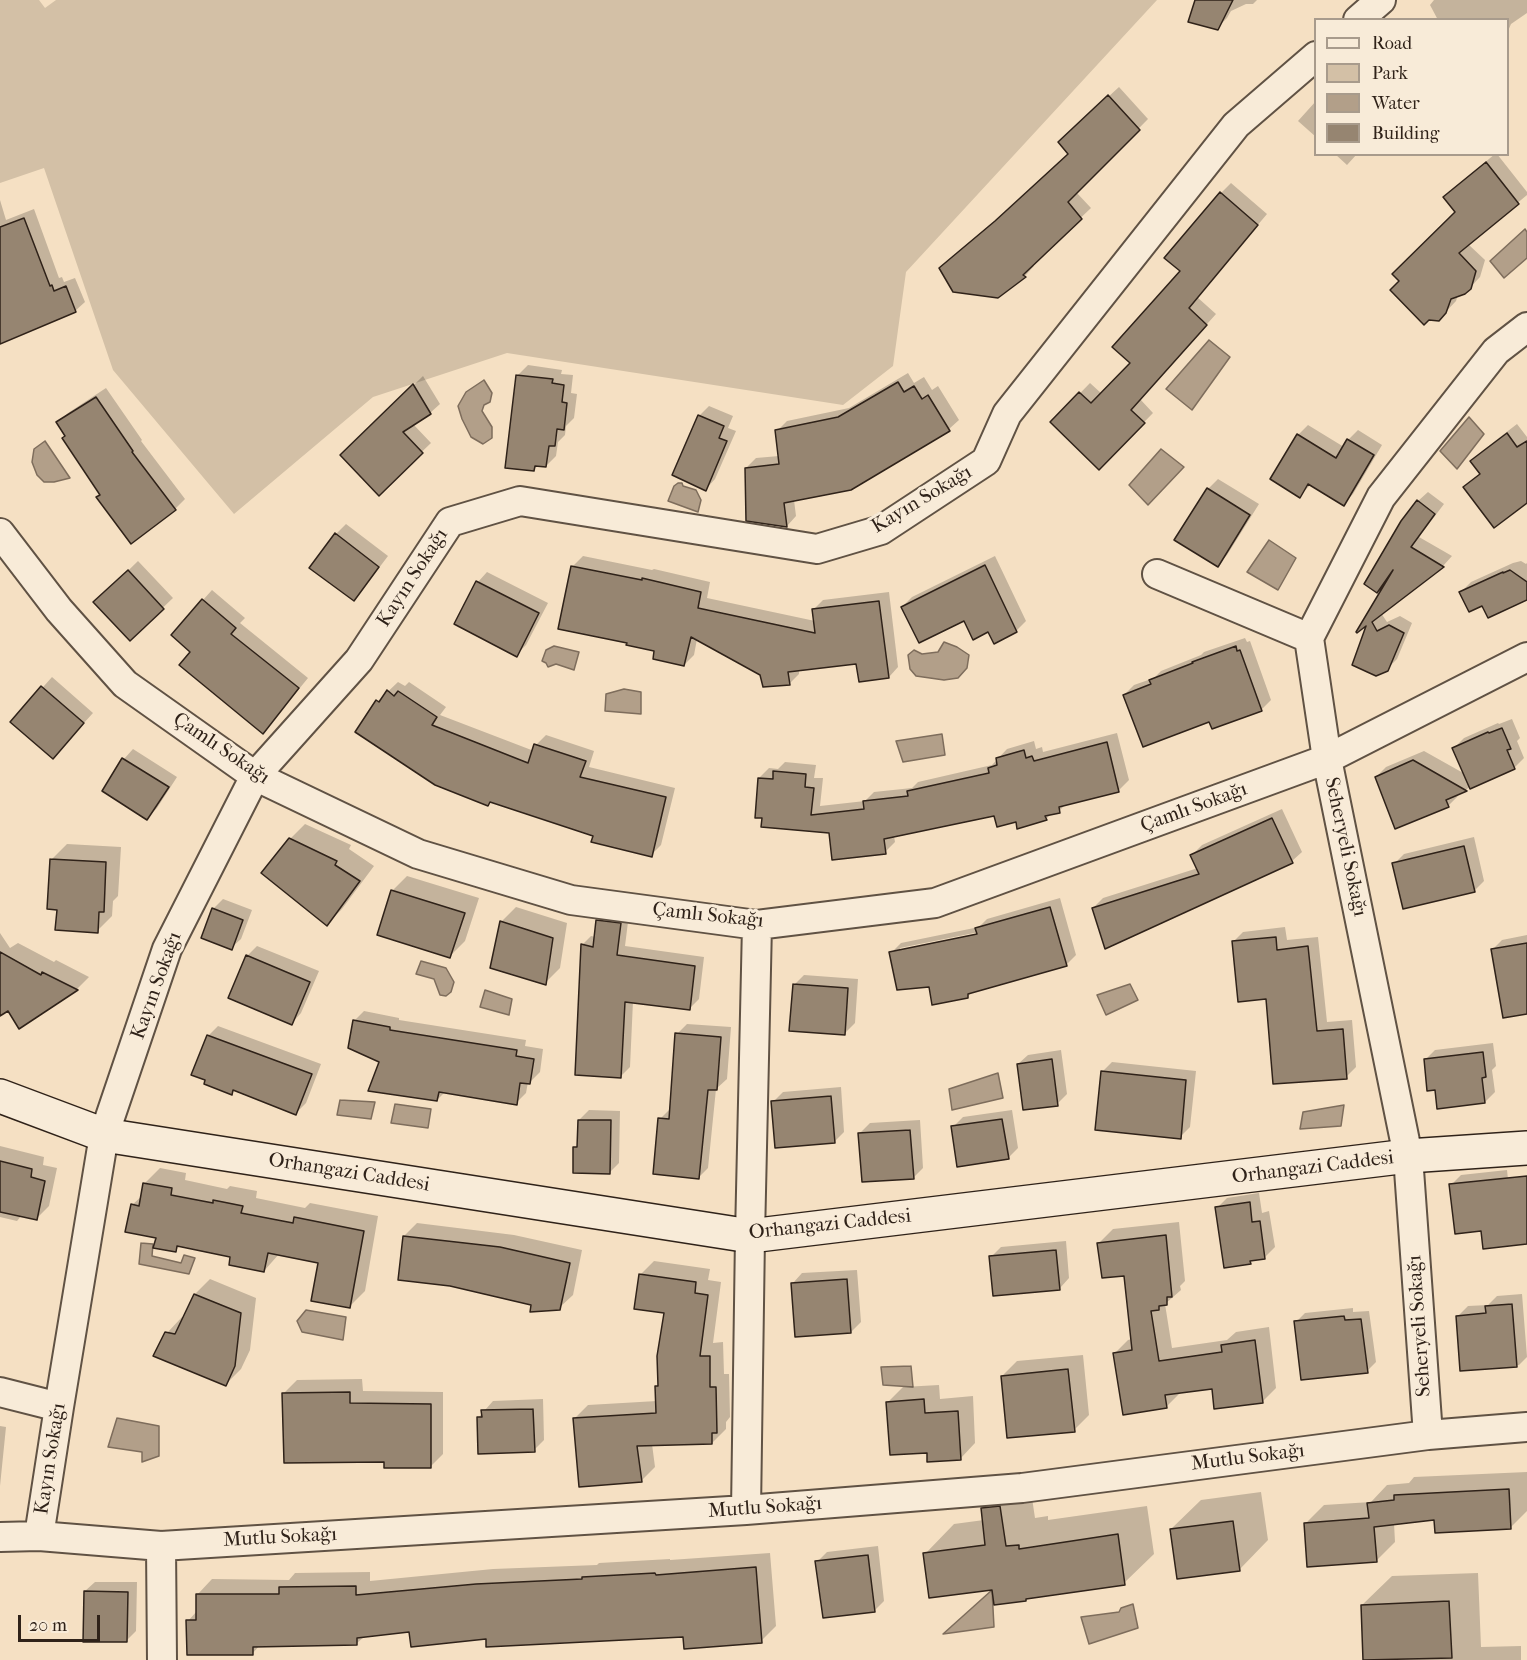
<!DOCTYPE html>
<html>
<head>
<meta charset="utf-8">
<style>
  body { margin:0 }
  #map { position:relative; width:1527px; height:1660px; overflow:hidden; background:#f5e0c3; font-family:"IM FELL French Canon",serif }
  canvas { display:block }
  .legend { position:absolute; left:1314px; top:18px; width:195px; height:138px; box-sizing:border-box; background:#f8ebd8; border:2px solid #a89b8c; margin:0; padding:8px 10px; list-style:none; font-size:18px; color:#2f2219 }
  .legend li { display:flex; align-items:center; gap:12px; height:30px }
  .legend b { width:30px; border:2px solid #a89b8c }
  .scale { position:absolute; left:18px; top:1615px; width:82px; height:27px; box-sizing:border-box; border:3px solid #2f2219; border-top:0; padding-left:8px; font-size:18px; line-height:21px; white-space:nowrap; color:#2f2219; -webkit-text-stroke:4px #f8ebd8; paint-order:stroke }
</style>
</head>
<body>
<div id="map">
<canvas width="1527" height="1660"></canvas>
<ul class="legend">
<li><b style="height:8px;background:#f8ebd8"></b>Road</li>
<li><b style="height:16px;background:#d3c0a6"></b>Park</li>
<li><b style="height:16px;background:#b29f89"></b>Water</li>
<li><b style="height:16px;background:#968571"></b>Building</li>
</ul>
<div class="scale">20 m</div>
</div>
<script>
const ctx = document.querySelector('canvas').getContext('2d');
ctx.lineJoin = 'round';
function paint(path, color) { ctx.fillStyle = color; ctx.fill(path, 'evenodd'); }
const poly = rows => new Path2D(rows.map(r => 'M' + r).join(''));
function stroke(path, color, width, dash) { ctx.strokeStyle = color; ctx.lineWidth = width; ctx.lineCap = dash ? 'butt' : 'round'; ctx.setLineDash(dash || []); ctx.stroke(path); }
function drawText(font, color, halo, rows, align = 'center') {
  ctx.font = font + ' "IM FELL French Canon",serif'; ctx.lineWidth = 6; ctx.setLineDash([]); ctx.textBaseline = 'middle'; ctx.strokeStyle = halo; ctx.fillStyle = color; for (const [text, x, y, turn = 0] of rows) {
    ctx.save(); ctx.translate(x, y); ctx.rotate((+turn || 0) * Math.PI / 180); ctx.textAlign = isNaN(turn) ? turn : align; if (halo) ctx.strokeText(text, 0, 0); ctx.fillText(text, 0, 0); ctx.restore();
  }
}
paint(poly([
  [0,0,39,0,45,8,56,0,1157,0,906,272,893,366,843,405,507,353,373,397,234,514,113,370,44,168,0,183]
]), '#d3c0a6');
const water = poly([
  [1525,229,1527,232,1527,258,1504,278,1490,261,1525,229],
  [1209,340,1230,357,1192,410,1166,389,1209,340],
  [484,380,492,393,490,402,484,405,482,411,492,427,492,438,483,444,471,437,462,419,458,406,466,392,484,380],
  [1469,417,1484,434,1457,469,1440,451,1469,417],
  [45,441,70,478,54,482,44,482,37,475,32,462,34,449,45,441],
  [1161,449,1184,467,1148,505,1129,485,1161,449],
  [678,483,682,483,683,486,696,490,701,500,698,512,668,501,674,486,678,483],
  [1269,540,1296,558,1278,590,1247,572,1269,540],
  [944,642,957,647,969,655,967,668,958,678,944,680,916,676,910,669,908,655,914,650,922,654,938,652,944,642],
  [554,646,579,652,574,670,556,664,548,667,546,663,542,661,546,650,554,646],
  [624,689,641,692,641,714,605,711,606,694,624,689],
  [942,734,945,755,903,762,896,741,942,734],
  [421,961,446,968,454,982,451,992,446,996,440,995,434,979,416,974,421,961],
  [1130,984,1138,1000,1106,1015,1097,995,1130,984],
  [485,990,512,999,509,1015,480,1007,485,990],
  [998,1073,1003,1098,952,1110,949,1089,998,1073],
  [340,1100,375,1102,371,1119,337,1115,340,1100],
  [395,1104,431,1109,428,1128,391,1123,395,1104],
  [1344,1105,1341,1126,1300,1129,1303,1112,1344,1105],
  [141,1243,153,1244,152,1256,181,1263,184,1255,195,1258,189,1274,139,1264,141,1243],
  [306,1310,346,1317,343,1340,302,1332,297,1321,306,1310],
  [911,1366,913,1387,883,1385,881,1367,911,1366],
  [117,1418,159,1426,159,1456,142,1462,142,1452,108,1447,117,1418],
  [992,1590,994,1627,943,1634,992,1590],
  [1133,1604,1138,1628,1089,1644,1081,1617,1119,1612,1121,1608,1133,1604]
]);
paint(water, '#b29f89');
stroke(water, '#7e6d5c', 1.5);
paint(poly([
  [1197,0,1257,0,1253,4,1246,4,1231,11,1227,18,1217,28],
  [1434,0,1527,0,1527,13,1511,24,1508,31,1508,20,1438,20,1430,5],
  [1119,87,1148,119,1076,192,1091,208,1032,264,1034,266,1025,276,997,297,1007,211,1069,154,1070,132],
  [1316,101,1316,137,1298,121],
  [1335,154,1357,154,1347,165],
  [1495,154,1497,154,1527,192,1527,195,1468,244,1485,260,1480,277,1465,293,1458,295,1456,301,1439,319,1401,281,1456,212,1445,197,1455,187],
  [1231,183,1267,214,1197,297,1216,314,1140,399,1153,413,1099,468,1052,422,1090,383,1102,394,1132,363,1182,271,1221,193],
  [0,200,6,220,34,209,59,278,62,277,64,282,75,278,85,302,75,311,0,342],
  [528,365,562,370,561,374,573,375,571,393,577,394,574,418,566,426,565,435,558,442,556,456,546,466,538,465,533,470,518,375],
  [908,373,914,383,924,377,932,390,938,386,959,420,949,429,794,500,796,516,787,526,746,468,756,458,779,456,777,431,787,421,849,408],
  [423,376,440,404,430,413,413,424,431,443,379,493,342,455],
  [106,388,142,440,141,441,185,499,175,509,102,494,58,422,68,413],
  [709,406,733,416,728,428,736,431,715,479,706,489,699,416],
  [1517,424,1527,437,1527,501,1465,487,1481,473,1472,461,1482,451],
  [1308,425,1344,447,1348,440,1358,430,1382,445,1353,494,1343,504,1311,484,1300,496,1298,435],
  [1218,479,1259,504,1227,555,1217,565,1208,489],
  [1428,492,1444,504,1419,537,1452,556,1443,566,1381,613,1387,622,1400,616,1412,623,1397,659,1387,669,1354,664,1389,579,1376,591,1418,501],
  [346,524,388,556,363,589,353,599,336,534],
  [583,556,652,570,654,569,710,582,707,598,815,621,813,610,823,600,889,592,898,667,889,677,858,662,799,670,799,674,789,684,761,674,697,639,694,655,684,665,656,650,629,642,560,628,573,566],
  [995,556,1026,621,1017,630,994,641,989,630,964,619,902,607,912,597],
  [138,561,173,598,130,639,95,603],
  [1521,561,1526,564,1527,563,1527,598,1483,604,1461,592,1471,582,1513,563],
  [487,572,548,603,526,645,516,655,478,582],
  [212,590,245,618,240,623,308,678,272,722,263,732,193,652,203,600],
  [1245,638,1247,642,1250,641,1271,700,1261,710,1210,720,1124,695,1134,685,1154,678,1161,671,1201,655,1204,652],
  [52,677,93,713,62,747,12,722],
  [398,682,405,686,409,682,446,707,440,715,534,751,536,745,546,735,594,751,589,767,675,788,661,845,651,855,491,801,378,701],
  [1512,719,1520,738,1517,741,1524,758,1514,768,1470,786,1467,789,1457,794,1458,796,1448,806,1376,777,1386,767,1424,751,1465,774,1454,748,1464,738,1498,723,1499,724],
  [1117,733,1129,780,1119,790,1067,803,1059,811,1052,813,1046,819,1017,820,995,814,894,836,895,842,885,852,830,832,759,778,769,768,778,769,785,762,816,765,814,778,823,778,820,806,865,801,874,792,912,788,918,782,992,765,1007,749,1034,741,1036,749,1042,747,1043,752],
  [133,749,177,777,157,808,147,818,104,790,124,759],
  [1282,809,1302,852,1292,861,1093,908,1103,898,1198,868,1192,855,1202,845],
  [305,824,351,845,349,849,374,866,342,909,327,924,290,839],
  [1474,837,1484,881,1474,891,1394,864,1404,854],
  [67,844,121,847,118,896,113,901,112,916,97,931,58,908,52,859],
  [407,876,479,898,465,941,450,956,392,891],
  [1060,898,1076,955,1066,965,973,991,968,996,931,985,891,953,901,943,979,927,987,919],
  [984,931,984,934,900,951,900,948],
  [223,899,252,910,241,939,231,948,213,909],
  [516,907,567,923,560,968,545,983,501,922],
  [607,911,629,914,625,946,704,957,699,999,689,1009,633,1001,630,1067,621,1076,582,945,591,936,596,937,598,921],
  [1285,927,1287,940,1318,937,1327,1022,1352,1020,1356,1067,1346,1077,1267,997,1233,942,1243,932],
  [0,933,10,948,18,943,54,962,56,960,89,977,77,989,20,1027,8,1009,0,1002],
  [1527,935,1527,1012,1492,950,1502,940],
  [257,946,319,971,301,1013,292,1023,247,956],
  [804,975,858,979,855,1023,845,1033,794,985],
  [364,1011,399,1018,399,1020,526,1040,525,1046,543,1049,540,1072,530,1082,528,1082,526,1093,516,1103,445,1092,437,1100,381,1061,354,1021],
  [687,1024,731,1027,727,1079,716,1089,708,1168,698,1178,660,1119,670,1109,677,1034],
  [218,1026,321,1064,306,1103,296,1113,235,1089,231,1093,208,1036],
  [1493,1043,1496,1066,1492,1070,1495,1092,1485,1102,1436,1088,1425,1060,1435,1050],
  [1061,1050,1067,1094,1057,1104,1018,1064,1028,1055],
  [1112,1062,1196,1071,1190,1127,1180,1137,1102,1072],
  [841,1087,844,1132,834,1142,773,1102,783,1092],
  [589,1110,620,1111,619,1163,609,1173,575,1148,579,1144,579,1120],
  [1012,1110,1018,1148,1008,1158,953,1127,963,1117],
  [920,1120,923,1168,913,1178,860,1133,870,1123],
  [0,1146,44,1157,43,1165,57,1168,49,1206,36,1219,22,1215,17,1221,0,1217],
  [160,1168,186,1173,185,1180,227,1189,230,1186,257,1191,256,1198,305,1208,310,1203,378,1216,365,1291,349,1307,320,1262,279,1254,264,1271,232,1256,181,1245,175,1251,157,1237,132,1205,143,1195,145,1183],
  [1507,1170,1514,1235,1483,1229,1451,1185,1461,1175],
  [1259,1193,1262,1213,1269,1211,1275,1247,1265,1257,1254,1259,1250,1262,1217,1208,1227,1198],
  [1179,1222,1185,1281,1180,1286,1181,1290,1165,1304,1172,1348,1227,1340,1236,1332,1269,1327,1276,1388,1262,1402,1213,1388,1180,1392,1180,1393,1166,1407,1114,1354,1128,1340,1132,1339,1125,1274,1099,1243,1113,1229],
  [417,1223,514,1235,582,1250,573,1295,559,1308,533,1304,451,1284,404,1236],
  [1066,1241,1069,1278,1060,1288,991,1257,1001,1247],
  [654,1261,710,1269,708,1280,721,1282,713,1343,723,1342,724,1374,729,1374,730,1417,726,1422,726,1429,712,1443,652,1444,655,1467,641,1481,574,1419,588,1405,657,1401,657,1386,660,1383,666,1312,640,1275],
  [857,1270,861,1322,851,1332,793,1283,802,1273],
  [210,1279,256,1298,250,1350,241,1369,226,1384,167,1333,182,1317,184,1318,195,1294],
  [1522,1294,1527,1357,1519,1365,1462,1370,1458,1316,1468,1306,1488,1305,1497,1296],
  [1353,1308,1353,1312,1369,1311,1376,1362,1367,1371,1296,1322,1305,1313],
  [1083,1355,1089,1415,1074,1430,1002,1376,1017,1361],
  [362,1379,363,1391,443,1392,443,1454,430,1467,385,1460,284,1393,297,1380],
  [939,1385,940,1399,973,1396,975,1443,960,1459,928,1451,888,1402,903,1387],
  [543,1399,544,1440,534,1450,478,1418,493,1401],
  [0,1426,6,1427,0,1486],
  [1527,1472,1527,1511,1510,1528,1435,1519,1394,1523,1395,1542,1377,1560,1305,1524,1324,1505,1371,1502,1387,1485,1409,1483,1414,1477],
  [1029,1478,1035,1518,1048,1516,1048,1520,1147,1506,1154,1554,1124,1583,1029,1597,1026,1600,993,1588,925,1554,954,1524,984,1520,982,1508,1012,1479],
  [1261,1492,1268,1540,1239,1570,1171,1529,1201,1500],
  [878,1546,884,1601,874,1611,817,1562,827,1552],
  [770,1553,776,1626,761,1641,684,1635,487,1637,411,1631,365,1636,356,1644,260,1645,252,1654,188,1621,197,1611,197,1595,212,1579,289,1580,295,1573,370,1572,370,1581,493,1569,597,1565,599,1563,670,1559,670,1560],
  [1478,1573,1481,1647,1521,1646,1521,1660,1365,1660,1362,1605,1392,1576],
  [95,1582,137,1582,136,1631,126,1641,85,1591]
]), '#0003');
const building = poly([
  [1195,0,1233,0,1218,30,1188,22,1195,0],
  [1108,95,1140,130,1068,202,1082,219,1023,275,1026,277,998,298,953,292,939,268,995,221,1068,154,1058,142,1108,95],
  [1486,162,1519,204,1459,253,1476,271,1471,289,1465,294,1451,299,1446,313,1439,321,1429,320,1424,325,1390,290,1399,281,1392,274,1455,212,1443,197,1486,162],
  [1220,192,1258,225,1189,308,1207,325,1131,410,1145,423,1099,470,1050,422,1079,392,1091,403,1130,363,1112,347,1180,271,1164,258,1220,192],
  [24,218,50,286,52,285,54,291,66,286,76,312,0,344,0,227,24,218],
  [516,375,553,379,552,383,564,385,562,402,567,403,564,430,557,429,555,446,549,446,546,467,535,466,534,471,505,468,516,375],
  [898,382,904,392,914,386,922,399,928,395,950,431,851,490,784,503,787,527,746,521,745,468,779,464,775,430,838,417,898,382],
  [413,384,431,414,403,432,423,453,379,496,340,455,413,384],
  [96,397,133,451,132,452,176,510,131,544,96,497,100,495,62,438,65,436,56,422,96,397],
  [698,415,724,426,719,438,727,441,706,491,672,475,698,415],
  [1507,433,1517,447,1527,441,1527,503,1494,528,1463,487,1480,474,1470,461,1507,433],
  [1297,434,1336,458,1347,439,1374,455,1344,506,1308,484,1300,498,1270,479,1297,434],
  [1207,488,1250,515,1218,567,1174,540,1207,488],
  [1417,500,1435,514,1411,547,1444,567,1372,622,1377,631,1389,625,1404,633,1388,671,1376,676,1352,665,1366,626,1357,633,1356,632,1393,570,1377,593,1364,584,1401,521,1417,500],
  [335,533,379,567,354,601,309,568,335,533],
  [985,565,1017,632,994,644,988,632,973,640,964,621,919,643,901,607,985,565],
  [571,566,642,580,642,578,701,592,698,608,815,633,812,609,879,601,889,678,859,682,856,664,788,672,790,685,763,687,760,675,691,637,684,666,653,659,654,651,626,645,627,643,558,629,571,566],
  [128,570,164,609,130,641,93,602,128,570],
  [1510,570,1527,582,1527,600,1488,618,1482,606,1469,612,1459,592,1503,572,1503,573,1510,570],
  [476,581,539,613,517,657,454,624,476,581],
  [202,599,236,628,231,634,299,688,263,734,179,665,190,652,171,635,202,599],
  [1236,646,1237,651,1240,650,1262,711,1212,729,1209,722,1143,747,1123,695,1151,684,1149,680,1193,663,1192,662,1236,646],
  [41,686,84,723,53,759,10,722,41,686],
  [387,690,394,696,398,691,437,717,432,725,528,763,534,744,586,761,580,777,666,797,652,857,591,842,593,836,490,802,488,806,435,785,355,732,376,700,379,702,387,690],
  [1502,728,1511,749,1507,750,1515,769,1470,789,1452,748,1488,732,1489,733,1502,728],
  [1107,742,1119,792,1059,807,1060,813,1045,816,1047,820,1017,829,1016,822,997,827,994,816,884,839,886,854,832,860,829,833,761,827,762,818,755,818,758,778,773,779,773,771,806,774,805,787,814,788,811,815,864,809,863,801,908,796,907,791,989,773,988,768,997,765,996,758,1024,750,1026,758,1032,756,1034,761,1107,742],
  [122,758,169,787,147,820,102,791,122,758],
  [1413,760,1467,791,1446,800,1449,807,1395,829,1375,777,1413,760],
  [1272,818,1293,863,1105,949,1092,908,1199,874,1190,855,1272,818],
  [289,838,337,861,335,865,360,881,327,926,261,873,289,838],
  [1464,846,1475,892,1403,909,1392,863,1464,846],
  [50,859,106,862,104,912,99,912,98,933,55,930,57,910,47,909,50,859],
  [391,890,465,913,450,958,377,935,391,890],
  [1050,907,1067,966,968,994,968,998,932,1005,929,987,897,990,889,952,977,934,975,928,1050,907],
  [212,908,243,920,232,950,201,938,212,908],
  [596,920,621,923,617,955,695,966,690,1010,625,1002,621,1078,575,1075,581,944,593,947,596,920],
  [500,921,553,938,546,985,490,968,500,921],
  [1276,937,1277,950,1308,946,1317,1031,1343,1029,1347,1079,1273,1084,1266,999,1238,1002,1232,941,1276,937],
  [1527,943,1527,1014,1503,1018,1491,949,1527,943],
  [0,952,41,975,42,972,78,990,19,1029,8,1011,0,1016,0,952],
  [246,955,310,982,292,1025,228,998,246,955],
  [793,984,848,988,845,1035,789,1031,793,984],
  [353,1020,390,1027,390,1030,517,1050,516,1056,534,1059,530,1084,520,1083,517,1105,439,1092,437,1101,368,1091,379,1062,348,1048,353,1020],
  [675,1033,721,1037,717,1090,708,1090,699,1179,653,1174,658,1118,669,1119,675,1033],
  [207,1035,312,1074,296,1115,233,1090,232,1095,204,1084,205,1080,191,1075,207,1035],
  [1483,1052,1486,1077,1482,1078,1485,1103,1437,1109,1435,1090,1427,1091,1424,1059,1483,1052],
  [1052,1059,1058,1106,1023,1110,1017,1064,1052,1059],
  [1101,1071,1186,1080,1181,1139,1095,1130,1101,1071],
  [831,1096,835,1143,775,1148,771,1101,831,1096],
  [1002,1119,1009,1159,957,1167,951,1126,1002,1119],
  [578,1120,611,1120,610,1174,573,1173,573,1147,577,1147,578,1120],
  [910,1130,914,1179,862,1182,858,1133,910,1130],
  [0,1161,32,1169,31,1177,45,1181,37,1220,0,1212,0,1161],
  [1527,1176,1527,1244,1483,1249,1481,1231,1455,1234,1449,1184,1527,1176],
  [143,1183,172,1188,171,1195,213,1203,213,1200,243,1206,241,1213,293,1223,294,1217,364,1231,350,1308,311,1301,318,1263,268,1253,264,1272,229,1265,230,1257,177,1246,176,1252,153,1248,156,1238,125,1232,131,1204,139,1206,143,1183],
  [1250,1202,1252,1222,1260,1221,1265,1259,1250,1261,1251,1264,1224,1268,1215,1207,1250,1202],
  [1166,1235,1172,1297,1167,1297,1167,1305,1159,1306,1159,1310,1151,1311,1159,1361,1222,1352,1221,1345,1255,1340,1263,1403,1214,1409,1212,1389,1165,1395,1167,1408,1123,1415,1113,1353,1132,1350,1124,1276,1102,1278,1097,1243,1166,1235],
  [403,1236,500,1247,570,1263,560,1310,530,1312,531,1305,450,1286,398,1280,403,1236],
  [1056,1250,1060,1290,993,1296,989,1256,1056,1250],
  [639,1274,696,1282,695,1293,708,1295,700,1356,710,1356,710,1387,716,1387,717,1433,712,1433,712,1444,637,1446,642,1482,579,1487,573,1418,656,1413,655,1386,658,1386,657,1356,664,1313,634,1309,639,1274],
  [847,1279,851,1333,795,1337,791,1283,847,1279],
  [194,1294,241,1313,235,1366,226,1386,153,1356,165,1332,175,1334,194,1294],
  [1512,1304,1517,1367,1460,1371,1456,1316,1486,1313,1485,1306,1512,1304],
  [1344,1316,1345,1320,1361,1319,1368,1373,1301,1380,1294,1321,1344,1316],
  [1068,1369,1075,1432,1007,1438,1001,1376,1068,1369],
  [350,1392,350,1403,431,1404,431,1468,384,1468,384,1462,284,1463,282,1393,350,1392],
  [924,1399,925,1413,958,1411,961,1460,927,1462,927,1453,890,1455,886,1402,924,1399],
  [533,1409,535,1452,478,1454,477,1417,482,1417,481,1410,533,1409],
  [1509,1489,1511,1529,1435,1533,1434,1520,1374,1527,1377,1562,1307,1567,1304,1523,1369,1518,1367,1503,1394,1500,1394,1495,1509,1489],
  [1000,1506,1006,1546,1019,1545,1019,1549,1118,1534,1125,1585,1026,1599,1026,1601,994,1605,992,1590,929,1598,923,1553,985,1545,981,1508,1000,1506],
  [1233,1521,1240,1571,1177,1579,1170,1529,1233,1521],
  [868,1555,875,1612,823,1618,815,1561,868,1555],
  [756,1567,762,1643,684,1649,683,1637,486,1647,486,1639,411,1647,409,1632,357,1638,357,1645,253,1647,253,1655,187,1655,186,1620,196,1620,196,1594,279,1594,279,1587,356,1586,356,1595,476,1584,582,1579,582,1577,655,1573,656,1575,756,1567],
  [84,1591,128,1592,127,1642,83,1642,84,1591],
  [1449,1601,1452,1658,1363,1660,1361,1605,1449,1601]
]);
paint(building, '#968571');
stroke(building, '#2f2219', 1.5);
const street = poly([
  [1358,20,1381,0],
  [0,533,59,610,125,684,255,776,418,854,571,900,757,925,935,903,1327,759,1527,657],
  [1157,574,1309,638],
  [0,1392,59,1407],
  [1428,1435,1408,1156,1327,759,1309,638,1381,497,1496,351,1527,327],
  [746,1510,750,1236,757,925],
  [39,1536,59,1407,104,1135,167,949,255,776,359,660,450,522,520,501,817,549,881,530,986,461,1007,414,1236,125,1316,56],
  [0,1537,39,1536,161,1546,746,1510,1022,1488,1428,1435,1527,1427],
  [161,1546,162,1660]
]);
const secondary = poly([
  [0,1096,104,1135,750,1236,1408,1156,1527,1148]
]);
stroke(street, '#605244', 32);
stroke(secondary, '#2f2219', 36);
stroke(street, '#f8ebd8', 28);
stroke(secondary, '#f8ebd8', 33);
drawText('20px', '#2f2219', '#f8ebd8', [
  ["Kayın Sokağı",922,500,-31],
  ["Kayın Sokağı",413,578,-57],
  ["Çamlı Sokağı",221,749,34],
  ["Çamlı Sokağı",1194,808,-20],
  ["Seheryeli Sokağı",1345,847,78],
  ["Çamlı Sokağı",708,916,6],
  ["Kayın Sokağı",157,986,-70],
  ["Orhangazi Caddesi",1313,1168,-7],
  ["Orhangazi Caddesi",349,1173,9],
  ["Orhangazi Caddesi",830,1225,-6],
  ["Seheryeli Sokağı",1420,1326,-94],
  ["Mutlu Sokağı",1248,1458,-7],
  ["Kayın Sokağı",51,1459,-81],
  ["Mutlu Sokağı",765,1508,-4],
  ["Mutlu Sokağı",280,1538,-3]
]);
</script>
</body>
</html>
